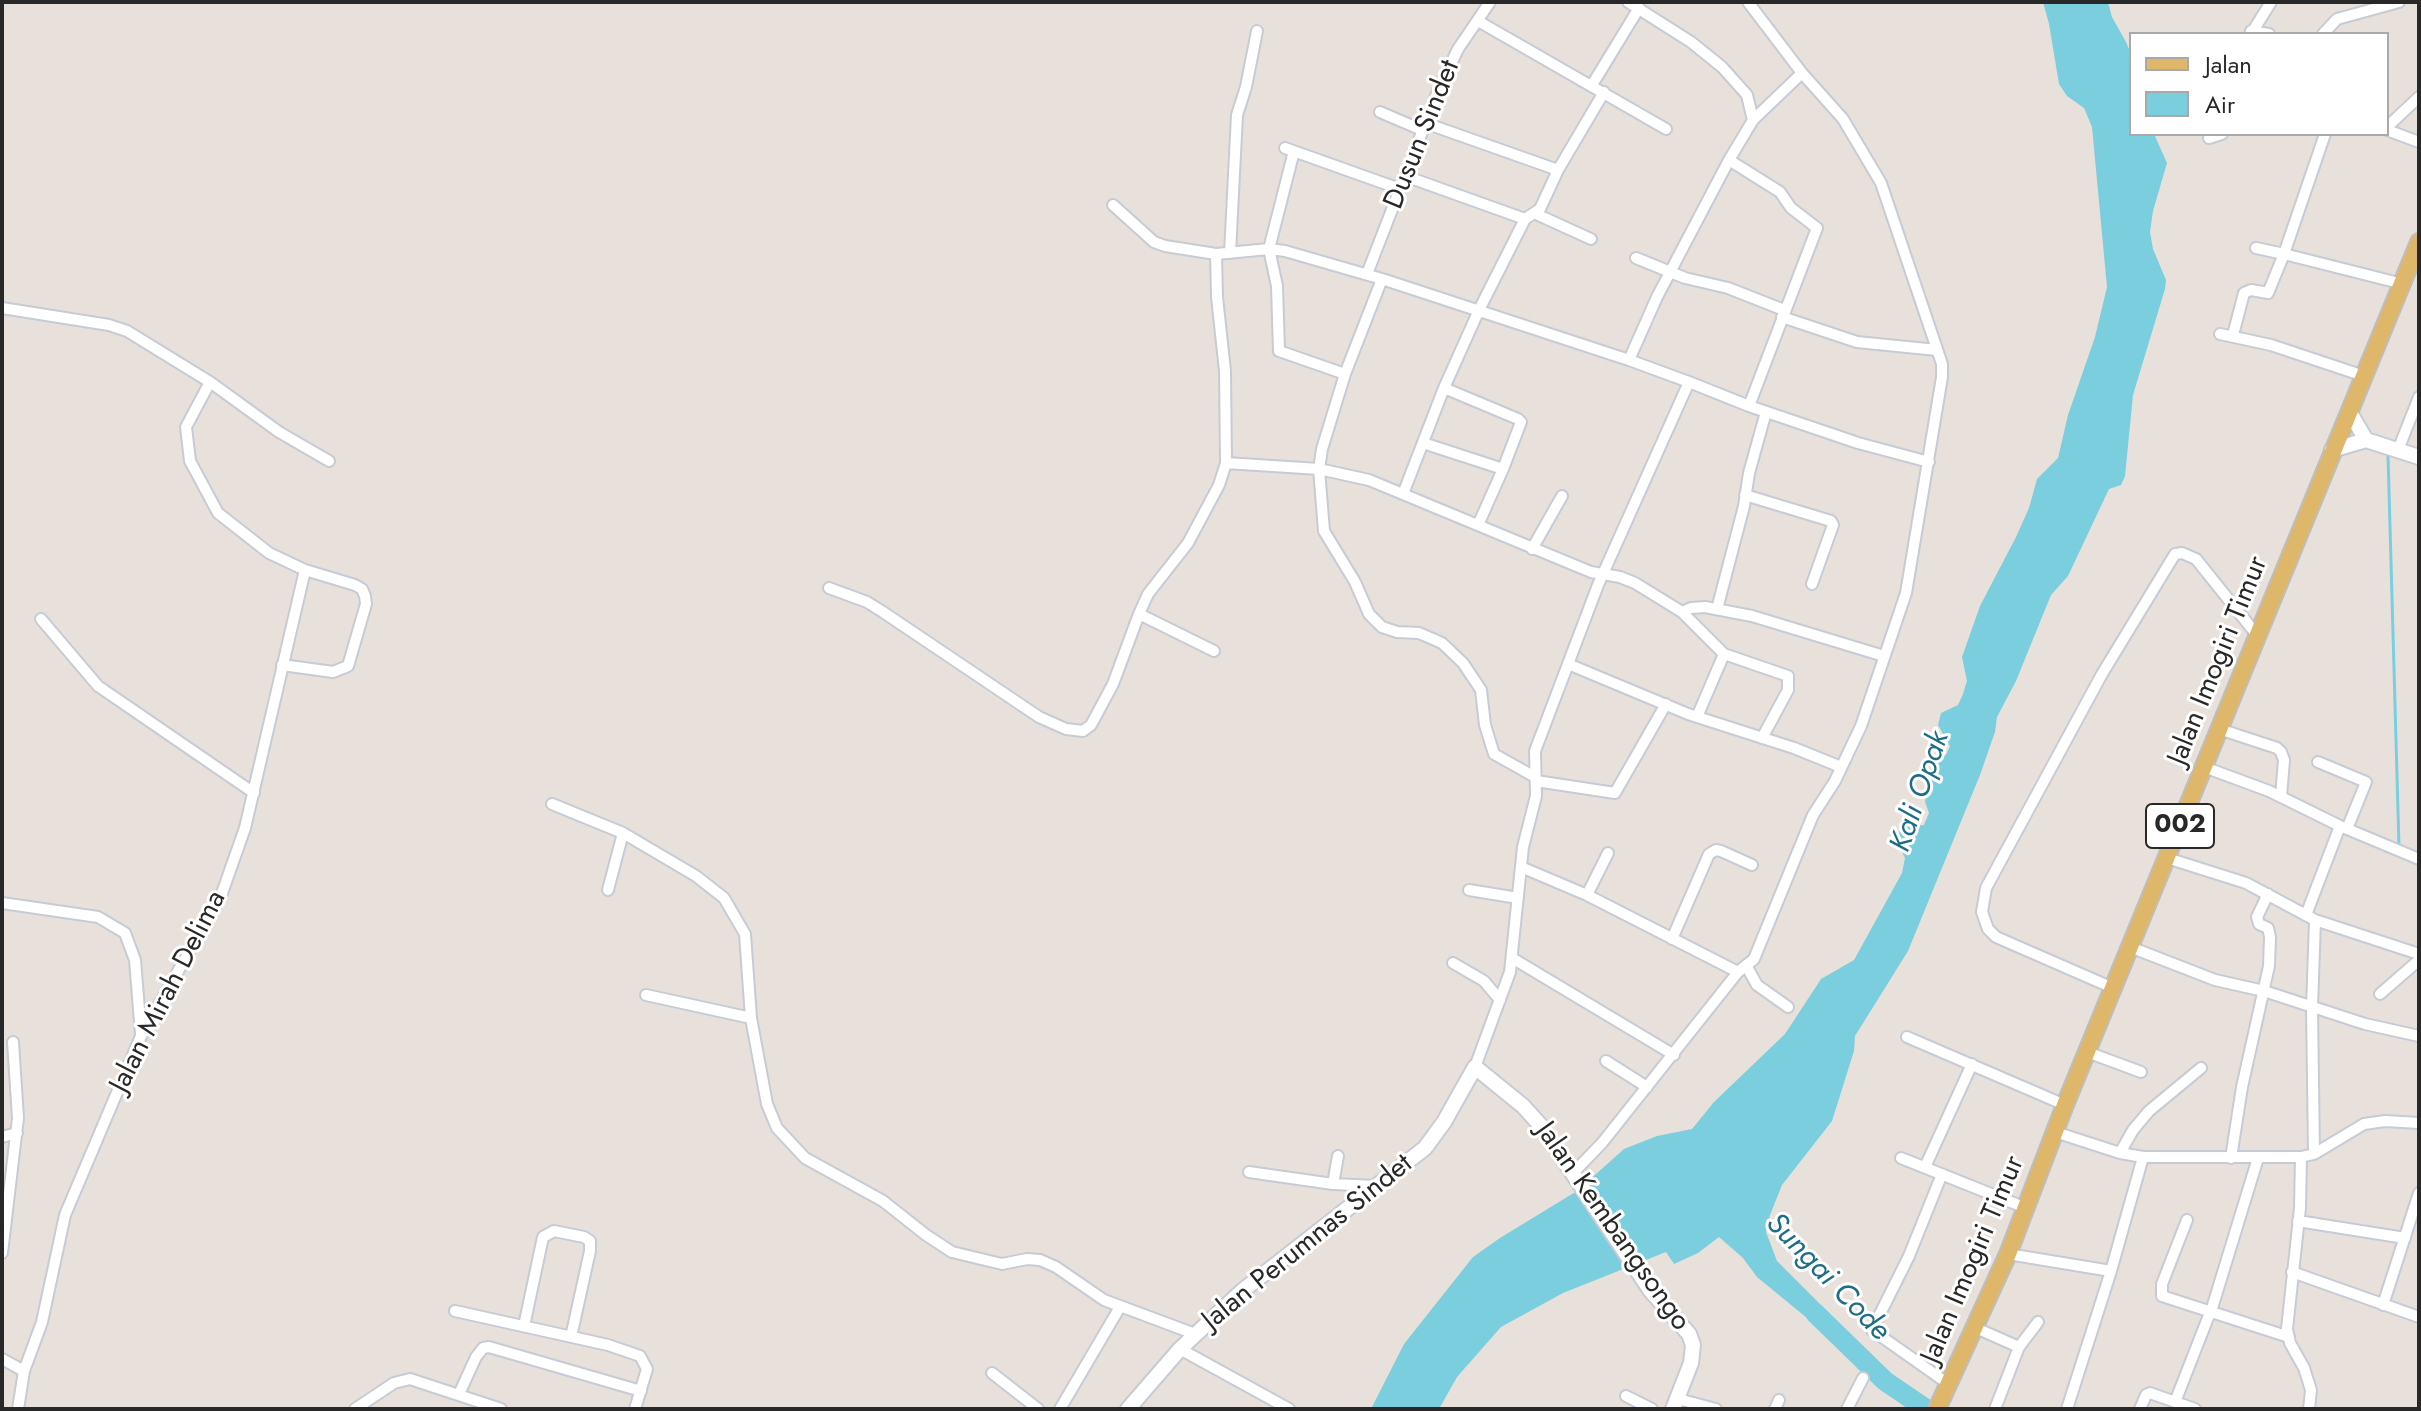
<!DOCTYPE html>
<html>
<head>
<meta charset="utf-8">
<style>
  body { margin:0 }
  #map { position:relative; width:2421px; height:1411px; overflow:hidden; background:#e8e1db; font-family:Jost,sans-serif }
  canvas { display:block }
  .frame { position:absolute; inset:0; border:4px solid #282828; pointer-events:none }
  .legend { position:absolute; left:2129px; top:32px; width:260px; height:104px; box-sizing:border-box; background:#fff; border:2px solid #a9a9a9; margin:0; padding:10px 14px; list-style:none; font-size:24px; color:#282828 }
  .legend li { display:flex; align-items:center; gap:16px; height:40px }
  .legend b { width:40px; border:2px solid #a9a9a9 }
</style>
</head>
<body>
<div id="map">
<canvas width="2421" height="1411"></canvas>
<div class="frame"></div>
<ul class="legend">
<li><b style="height:10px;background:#deb76a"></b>Jalan</li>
<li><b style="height:22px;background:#7acede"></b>Air</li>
</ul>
</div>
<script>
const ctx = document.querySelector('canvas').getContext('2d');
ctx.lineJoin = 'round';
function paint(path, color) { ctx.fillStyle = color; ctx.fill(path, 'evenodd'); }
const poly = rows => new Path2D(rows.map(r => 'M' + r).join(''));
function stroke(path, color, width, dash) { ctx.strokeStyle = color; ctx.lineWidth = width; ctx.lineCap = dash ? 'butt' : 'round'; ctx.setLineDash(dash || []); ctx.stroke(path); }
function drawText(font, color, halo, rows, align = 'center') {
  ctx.font = font + ' Jost,sans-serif'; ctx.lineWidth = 6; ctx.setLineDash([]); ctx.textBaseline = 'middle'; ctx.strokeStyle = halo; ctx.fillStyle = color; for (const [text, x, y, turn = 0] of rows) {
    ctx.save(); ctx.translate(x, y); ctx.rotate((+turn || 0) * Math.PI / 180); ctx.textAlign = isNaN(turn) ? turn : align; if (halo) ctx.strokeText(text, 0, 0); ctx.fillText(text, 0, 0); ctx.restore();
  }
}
paint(poly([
  [2043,2,2108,2,2112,17,2126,42,2131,54,2131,134,2154,134,2167,163,2153,211,2150,232,2153,249,2166,280,2165,289,2133,395,2125,476,2121,485,2109,489,2068,576,2051,595,2016,681,1997,717,1995,732,1980,775,1908,951,1855,1036,1854,1051,1832,1121,1782,1185,1770,1215,1766,1232,1777,1261,1843,1327,1824,1332,1757,1277,1743,1258,1719,1237,1698,1253,1674,1264,1666,1252,1563,1293,1501,1327,1457,1377,1439,1409,1371,1409,1404,1344,1473,1257,1500,1238,1577,1191,1624,1149,1657,1136,1692,1129,1714,1102,1785,1034,1821,979,1854,960,1902,873,1905,858,1897,842,1901,827,1924,825,1929,813,1925,802,1930,779,1941,755,1946,755,1950,746,1938,725,1941,713,1958,705,1963,694,1967,681,1962,657,1980,606,2016,537,2029,508,2037,479,2058,458,2068,415,2095,337,2107,287,2092,127,2084,108,2067,96,2059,84,2049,24]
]), '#7acede');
stroke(poly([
  [2388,455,2399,847]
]), '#7acede', 3);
stroke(poly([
  [1815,1313,1885,1381,1926,1409]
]), '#7acede', 20);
const street = poly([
  [1628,2,1691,42,1722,67,1747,95,1753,120],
  [1478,21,1666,129],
  [2251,31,2269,34],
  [2251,34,2271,2],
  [2323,34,2337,19,2399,2],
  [1592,85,1639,8],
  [1380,112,1422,130],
  [1425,123,1558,170],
  [2387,127,2419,97],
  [2387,130,2419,142],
  [2209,138,2222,134],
  [1285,148,1400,189],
  [1294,151,1269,249,1285,251,1382,279,1629,360,1689,382,1598,585,1535,751,1536,796,1523,847,1510,972,1475,1067],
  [1729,160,1780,192,1791,208,1817,228,1749,406],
  [1405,176,1525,219],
  [1113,205,1154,242,1165,246,1216,254,1269,249,1277,286,1279,351,1345,374,1322,449,1319,469,1369,480,1591,572,1620,577,1635,583,1682,612,1691,608,1705,607,1752,616,1884,656],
  [1536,214,1591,239],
  [2256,248,2284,254,2325,134],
  [1230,253,1237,115,1246,87,1257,31],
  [1636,258,1685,278,1728,288,1784,310],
  [1367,274,1438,91,1458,49,1490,2],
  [2,308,109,325,127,331,210,382,279,432,329,461],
  [1782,317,1857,342,1937,350],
  [2220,334,2271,345,2364,376],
  [2233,335,2244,293,2251,290,2268,293,2284,254,2403,284],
  [1629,360,1657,297,1729,160,1753,120,1802,73],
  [1345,374,1382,279],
  [210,382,186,427,190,461,218,513,269,553,305,570,355,585,362,589,365,596,366,604,348,666,333,672,282,665],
  [1689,382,1749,406,1858,443,1929,462],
  [1444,388,1518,419,1521,422,1503,469,1478,525],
  [1423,443,1503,469],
  [2398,450,2419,397],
  [1226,463,1319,469,1324,531,1355,582,1369,614,1382,627,1397,632,1419,633,1442,643,1463,663,1481,690,1485,725,1494,754,1535,777],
  [1403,494,1444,388,1479,310,1525,219,1540,209,1558,170,1604,92],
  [1745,495,1831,521,1833,525,1812,584],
  [1532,549,1562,496],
  [829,588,867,602,883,612,1039,717,1066,729,1083,731,1091,725,1113,684,1139,614],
  [1717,609,1744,506,1749,473,1766,412],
  [1682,612,1724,654,1788,676,1788,690,1762,738],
  [41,619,98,686,254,793],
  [1214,651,1139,614,1148,594,1188,543,1219,485,1226,463,1225,371,1217,297,1216,254],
  [1568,664,1688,714,1794,748,1841,767],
  [1697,717,1724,654],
  [2219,729,2277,748,2281,752,2284,760,2281,797],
  [2318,762,2366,782,2347,829],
  [2204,767,2269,791,2340,826,2419,859],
  [1536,781,1615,793,1666,704],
  [552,804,623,833,696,876,724,898,745,934,751,1018,767,1104,777,1128,805,1158,883,1201,926,1235,952,1252,1002,1264,1027,1259,1040,1260,1056,1267,1104,1300,1195,1334],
  [2167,858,2246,883,2315,920,2419,954],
  [1521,867,1587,895,1738,972],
  [608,890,623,833],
  [1469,890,1518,898],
  [1587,895,1608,853],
  [2,903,98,917,125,933,135,960,141,1034],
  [2306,915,2340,826],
  [1672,939,1709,854,1716,850,1721,851,1752,865],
  [2130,947,2215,980,2264,991,2365,1024,2419,1036],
  [1512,958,1674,1055],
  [1453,963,1484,981,1500,1000],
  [1747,967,1757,985,1788,1007],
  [2113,988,1996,937,1988,929,1982,912,1986,888,2102,674,2175,554,2182,553,2196,559,2257,635],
  [2380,994,2419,960],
  [646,995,751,1018],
  [1907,1037,2065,1105],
  [2087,1052,2141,1072],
  [1606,1061,1647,1087],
  [2055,1132,2120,1153,2143,1157,2301,1157,2314,1154,2364,1124,2385,1121,2419,1123],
  [2,1137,17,1133],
  [2120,1153,2133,1130,2149,1111,2201,1068],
  [2314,1154,2312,1008,2315,920],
  [2301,1157,2300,1208,2287,1329,2290,1343,2304,1368,2311,1390,2309,1409],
  [1901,1158,2026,1208],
  [2231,1158,2242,1087,2269,966,2270,937,2268,928,2259,924,2257,917,2268,894],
  [1925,1167,1972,1064],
  [1249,1172,1333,1184,1376,1186],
  [1574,1172,1602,1143,1738,972,1754,959,1813,815,1835,781,1861,726,1906,593,1942,377,1942,364,1881,183,1843,119,1802,73,1748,2],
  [1942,1174,1909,1256,1872,1330,1950,1385],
  [1333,1184,1338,1156],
  [2187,1220,2162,1284,2162,1296,2289,1337],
  [2298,1221,2405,1238],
  [2,1253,18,1118,13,1042],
  [2008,1254,2111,1271,2067,1409],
  [2111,1271,2143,1157],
  [2292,1272,2419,1317],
  [2383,1305,2419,1193],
  [455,1311,608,1345,640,1356,647,1369,635,1409],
  [524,1326,543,1237,554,1231,584,1237,590,1241,590,1251,571,1337],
  [1976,1328,2019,1347,1995,1409],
  [2019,1347,2038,1322],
  [1180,1349,1289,1409],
  [2,1359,24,1371],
  [992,1373,1038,1409],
  [459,1394,476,1357,483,1348,489,1347,641,1391],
  [1626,1396,1652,1409],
  [1678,1399,1716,1409],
  [2175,1402,2213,1305,2258,1158],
  [18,1409,24,1371,42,1322,65,1215,141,1036,221,896,245,828,305,570],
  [355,1409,394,1383,410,1379,501,1409],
  [1060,1409,1120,1307],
  [1775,1409,1779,1400],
  [1847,1409,1863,1378],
  [2140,1409,2146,1395,2150,1393,2195,1409]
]);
const secondary = poly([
  [2349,411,2366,440],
  [2332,450,2366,440,2419,457],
  [1128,1409,1180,1349,1242,1291,1425,1148,1444,1122,1475,1067,1523,1106,1542,1127,1650,1290,1689,1334,1693,1345,1691,1363,1673,1409]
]);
const primary = poly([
  [1937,1409,2008,1254,2065,1105,2419,242]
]);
stroke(street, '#c6cbd4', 14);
stroke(secondary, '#c6cbd4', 18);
stroke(primary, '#bebebe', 20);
stroke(street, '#fff', 10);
stroke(secondary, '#fff', 14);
stroke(primary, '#deb76a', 16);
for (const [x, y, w] of [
  [2180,826,68]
]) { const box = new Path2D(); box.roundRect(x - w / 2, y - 22, w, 44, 6); ctx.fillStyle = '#fff'; ctx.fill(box); stroke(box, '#282828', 2); }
drawText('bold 26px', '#282828', null, [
  ["002",2180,826]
]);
drawText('28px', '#282828', '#fff', [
  ["Dusun Sindet",1423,135,-68],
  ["Jalan Imogiri Timur",2219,661,-68],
  ["Jalan Mirah Delima",169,992,-63],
  ["Jalan Kembangsongo",1612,1227,55],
  ["Jalan Perumnas Sindet",1308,1243,-39],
  ["Jalan Imogiri Timur",1974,1260,-67]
]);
drawText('italic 30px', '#1d6d86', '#fff', [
  ["Kali Opak",1921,792,-71],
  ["Sungai Code",1827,1278,46]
]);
</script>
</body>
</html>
